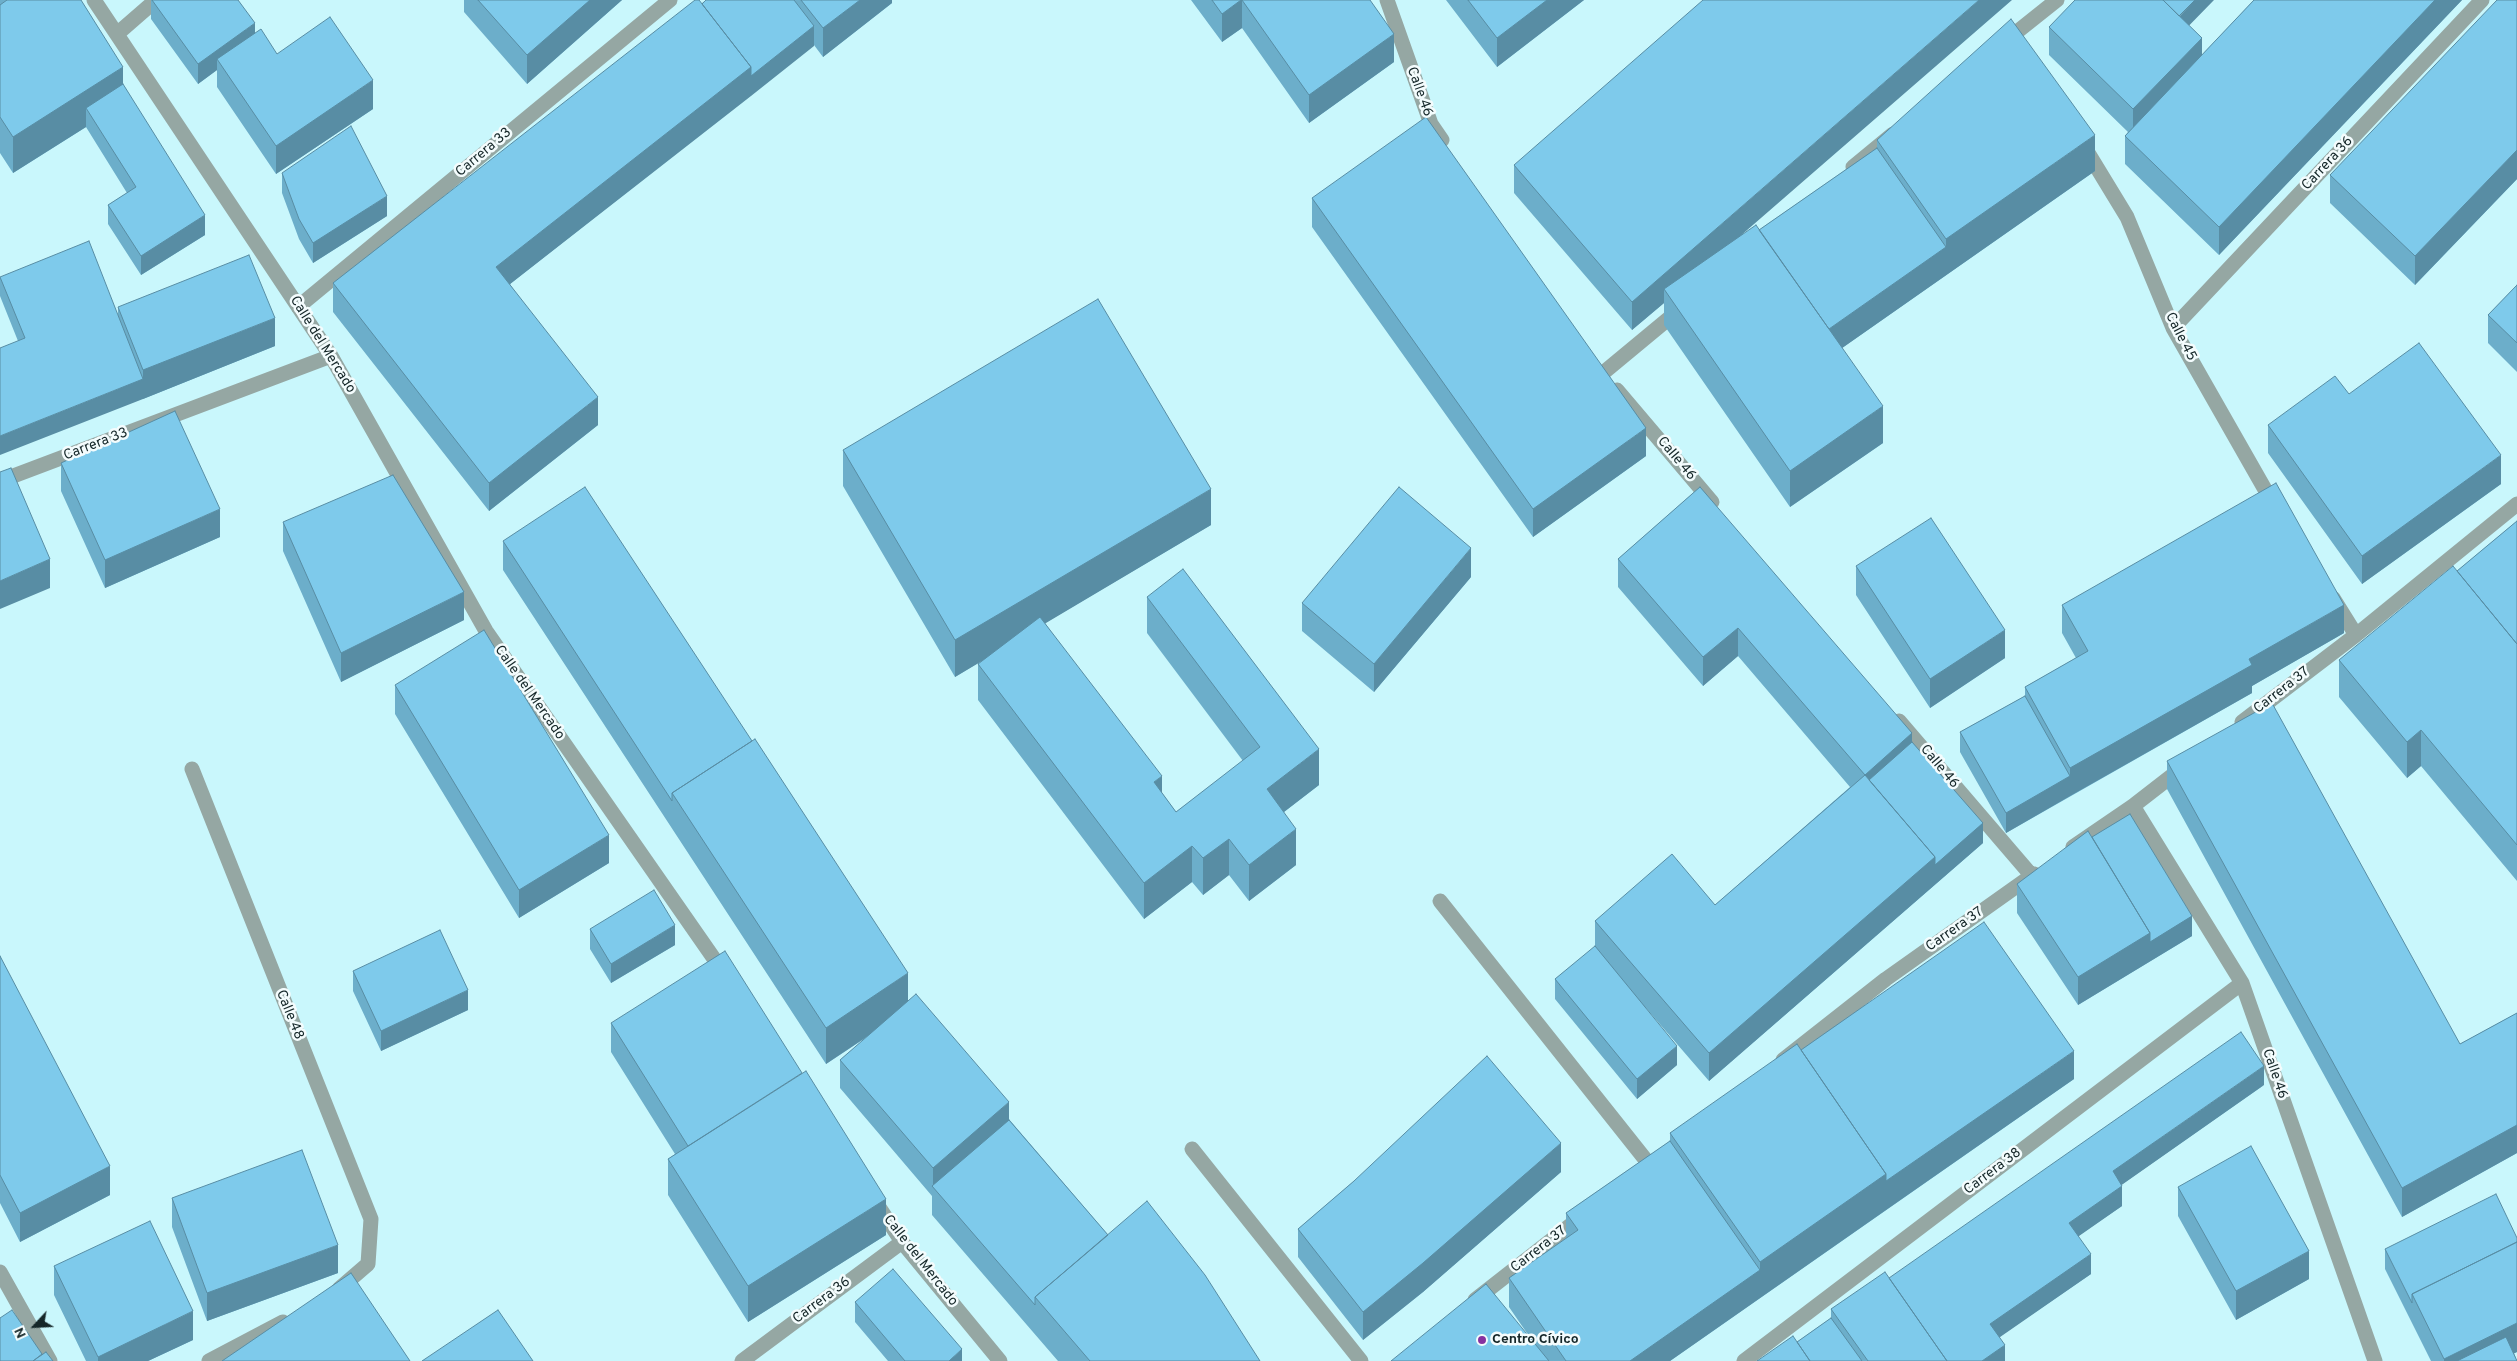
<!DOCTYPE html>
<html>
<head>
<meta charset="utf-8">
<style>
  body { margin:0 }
  #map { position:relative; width:2517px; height:1361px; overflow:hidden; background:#c9f7fc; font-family:Overpass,sans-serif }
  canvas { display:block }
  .north { position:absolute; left:10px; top:1301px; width:50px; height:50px; -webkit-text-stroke:4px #f4fcfd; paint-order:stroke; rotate:245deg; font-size:14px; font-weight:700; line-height:20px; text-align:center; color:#152729 }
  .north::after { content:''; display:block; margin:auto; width:18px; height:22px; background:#152729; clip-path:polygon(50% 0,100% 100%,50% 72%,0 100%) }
</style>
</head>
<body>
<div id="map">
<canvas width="2517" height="1361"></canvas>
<div class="north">N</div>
</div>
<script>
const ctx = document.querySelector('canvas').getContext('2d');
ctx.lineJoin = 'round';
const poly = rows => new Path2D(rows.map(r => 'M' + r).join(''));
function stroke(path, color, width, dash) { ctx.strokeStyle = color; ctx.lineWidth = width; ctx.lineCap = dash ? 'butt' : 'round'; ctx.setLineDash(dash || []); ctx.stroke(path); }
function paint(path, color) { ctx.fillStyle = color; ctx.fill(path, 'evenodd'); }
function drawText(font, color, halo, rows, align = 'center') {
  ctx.font = font + ' Overpass,sans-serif'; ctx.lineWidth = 5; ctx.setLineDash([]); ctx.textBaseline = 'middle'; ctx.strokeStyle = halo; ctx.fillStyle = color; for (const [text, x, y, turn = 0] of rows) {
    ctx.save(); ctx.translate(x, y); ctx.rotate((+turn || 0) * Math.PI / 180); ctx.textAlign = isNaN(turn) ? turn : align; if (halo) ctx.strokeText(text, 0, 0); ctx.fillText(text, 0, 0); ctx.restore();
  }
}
stroke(poly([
  [1440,901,1649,1164],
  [1192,1149,1361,1361]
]), '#95a7a3', 15);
stroke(poly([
  [94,0,331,356,486,631,724,973],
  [1387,0,1431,124,1442,140],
  [117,34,156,0],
  [2003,43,2057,0],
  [2085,148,2127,217,2173,328,2275,507],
  [1853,167,1893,134],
  [298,307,670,0],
  [2173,328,2482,0],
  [1603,373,1679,310],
  [1617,390,1712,502],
  [0,481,331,356],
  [2333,598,2356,635],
  [1899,721,2032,876],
  [2242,722,2356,635,2517,504],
  [192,769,371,1219,368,1264,339,1289],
  [2133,806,2242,983,2375,1361],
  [2073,847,2133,806,2182,768],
  [1783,1060,1886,979,2034,874],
  [875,1201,902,1242,1000,1361],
  [0,1272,50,1361],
  [1475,1300,1581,1217],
  [209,1361,283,1322],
  [742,1361,902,1242],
  [1744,1361,2242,983]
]), '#95a7a3', 15);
paint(poly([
  [0,0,81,0,123,84,205,235,141,275,108,224,108,205,127,193,86,127,13,173,0,153],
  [151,0,255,33,277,54,373,109,276,174,217,87,217,70,198,84,151,19],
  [464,0,622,0,527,84,464,12],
  [706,0,892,0,892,3,823,57,814,45,510,284,598,425,489,511,333,312,333,283],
  [1191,0,1370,0,1394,62,1309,123,1242,28,1222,42],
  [1446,0,1584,0,1497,67],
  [2254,0,2462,0,2219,255,2125,164,2125,136,2128,132,2049,55,2049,27,2189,26,2202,55],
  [2517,0,2517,179,2415,285,2330,203,2330,175],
  [1877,140,2095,171,1842,348,1883,443,1790,507,1664,325,1664,303,1632,330,1514,193,1514,165,1743,234,1759,230,1877,148],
  [282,173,387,216,313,263,299,239,282,193],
  [1312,198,1646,456,1533,537,1312,227],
  [0,277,118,316,118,307,275,346,143,399,18,341,0,296],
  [2517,285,2517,372,2488,343,2488,315],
  [2349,394,2501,484,2362,584,2268,453,2268,425],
  [843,450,1211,525,1045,623,1162,793,1176,812,1243,761,1147,633,1147,597,1319,785,1284,812,1296,865,1249,901,1229,875,1203,895,1192,882,1144,919,978,700,978,664,983,660,955,677,843,486],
  [61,463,220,537,105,588,61,491],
  [1700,487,1912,742,1983,843,1709,1081,1645,1007,1677,1065,1637,1099,1555,999,1555,979,1595,947,1595,921,1715,905,1850,787,1738,656,1703,686,1618,587,1618,559],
  [2517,521,2517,881,2421,766,2407,778,2339,697,2339,660,2457,571],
  [283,522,464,620,341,682,283,551],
  [503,541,908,1001,1108,1235,1260,1361,1058,1361,932,1215,932,1196,840,1088,840,1060,867,1037,826,1064,503,570],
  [1856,566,2005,658,1930,708,1856,595],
  [1471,577,1374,692,1302,631,1302,603],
  [2062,605,2344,633,2252,686,2252,693,2006,833,1960,752,1960,732,2025,696,2025,687,2076,658,2062,633],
  [395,685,609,863,519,918,395,714],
  [2167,761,2460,1044,2517,1013,2517,1153,2402,1217,2167,789],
  [2092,837,2192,936,2078,1005,2017,913,2017,884],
  [590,929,675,945,611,983,590,949],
  [0,956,110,1195,20,1242,0,1203],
  [353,971,468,1010,381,1051,353,991],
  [611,1023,886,1235,748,1322,668,1195,668,1159,675,1154,611,1052],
  [1801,1050,2074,1079,1670,1361,1391,1361,1533,1342,1509,1307,1509,1278,1566,1239,1566,1213,1670,1141,1670,1133],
  [2264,1085,2121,1185,2122,1206,2078,1236,2091,1274,1999,1337,2005,1361,1757,1361,1797,1342,1831,1318,1831,1309,1889,1278],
  [1561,1172,1423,1292,1363,1340,1298,1257,1298,1229,1354,1181],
  [2178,1187,2309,1279,2236,1320,2178,1216],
  [172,1198,338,1273,207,1321,172,1227],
  [2517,1238,2517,1352,2514,1353,2517,1361,2431,1361,2385,1269,2385,1249],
  [54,1266,193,1340,148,1361,86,1361,54,1295],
  [855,1302,962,1361,888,1361,855,1322]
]), '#6caeca');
paint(poly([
  [590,0,622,0,527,84,527,55],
  [860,0,892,0,892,3,823,57,823,28],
  [1241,0,1242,0,1242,28,1222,42,1222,14],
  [1547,0,1584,0,1497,67,1497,38],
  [1979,0,2012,0,1670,297,1664,289,1664,303,1632,330,1632,302],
  [2195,0,2214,0,2175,40,2175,21],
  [2435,0,2462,0,2219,255,2219,227],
  [255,23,255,43,217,59,217,70,198,84,198,64],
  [814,26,814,46,751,96,751,76],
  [1394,34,1394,62,1309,123,1309,95],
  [2202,38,2202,67,2133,138,2133,109],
  [123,67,123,104,86,108,86,127,13,173,13,137],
  [751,67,751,96,496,295,496,267],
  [373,80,373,109,276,174,276,146],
  [2095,135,2095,171,1825,360,1825,332,1946,247,1946,239],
  [2517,150,2517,179,2415,285,2415,256],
  [387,196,387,216,313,263,313,243],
  [205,215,205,235,141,275,141,256],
  [275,318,275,346,143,399,143,370],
  [143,379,143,399,0,455,0,436],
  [598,397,598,425,489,511,489,483],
  [1883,406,1883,443,1790,507,1790,471],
  [1646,428,1646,456,1533,537,1533,509],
  [2501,455,2501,484,2362,584,2362,556],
  [1211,489,1211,525,955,677,955,640],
  [220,509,220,537,105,588,105,560],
  [1471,548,1471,577,1374,692,1374,664],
  [50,559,50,588,0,609,0,581],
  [464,592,464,620,341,682,341,653],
  [2344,605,2344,633,2252,686,2252,693,2070,796,2070,768,2249,659],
  [1738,628,1738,656,1703,686,1703,657],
  [2005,630,2005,658,1930,708,1930,679],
  [2421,730,2421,766,2407,778,2407,742],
  [1912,733,1912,761,1874,795,1865,775],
  [1319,749,1319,785,1267,825,1267,789],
  [1162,776,1162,813,1154,782],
  [2070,776,2070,796,2006,833,2006,813],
  [1983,823,1983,843,1709,1081,1709,1053,1935,857],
  [1296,829,1296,865,1249,901,1249,865],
  [609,835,609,863,519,918,519,890],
  [1229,839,1229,875,1203,895,1203,858],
  [1192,846,1192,882,1144,919,1144,883],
  [2192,916,2192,936,2078,1005,2078,977,2150,933],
  [675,925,675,945,611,983,611,964],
  [908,973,908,1009,826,1064,826,1028],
  [468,990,468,1010,381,1051,381,1031],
  [1677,1046,1677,1065,1637,1099,1637,1079],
  [2074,1051,2074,1079,1886,1210,1886,1181],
  [2264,1066,2264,1085,2113,1191,2113,1171],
  [1009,1102,1009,1131,933,1187,933,1168],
  [2517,1125,2517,1153,2402,1217,2402,1188],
  [1561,1143,1561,1172,1423,1292,1363,1340,1363,1312],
  [110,1166,110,1195,20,1242,20,1213],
  [1886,1174,1886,1210,1670,1361,1630,1361,1760,1270,1760,1262],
  [2122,1186,2122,1206,2069,1243,2069,1223],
  [886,1199,886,1235,748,1322,748,1286],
  [338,1245,338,1273,207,1321,207,1293],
  [2309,1251,2309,1279,2236,1320,2236,1291],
  [2091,1254,2091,1274,1990,1344,1990,1324],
  [193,1311,193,1340,148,1361,98,1361,98,1357],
  [2517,1323,2517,1352,2498,1361,2444,1361,2444,1359],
  [2005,1345,2005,1361,1982,1361],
  [962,1349,962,1361,949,1361]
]), '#588da4');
const building = poly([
  [7,0,81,0,123,67,13,137,0,117,0,5,7,0],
  [152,0,238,0,255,23,198,64,152,0],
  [478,0,590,0,527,55,478,0],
  [695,0,699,0,751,67,496,267,598,397,489,483,333,283,695,0],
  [706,0,794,0,814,26,751,76,751,67,702,4,706,0],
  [801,0,860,0,823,28,801,0],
  [1212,0,1241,0,1222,14,1212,0],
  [1242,0,1370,0,1394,34,1309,95,1242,0],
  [1468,0,1547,0,1497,38,1468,0],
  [1703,0,1979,0,1632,302,1514,165,1703,0],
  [2075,0,2163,0,2202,38,2133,109,2049,27,2075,0],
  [2163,0,2195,0,2179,16,2163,0],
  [2254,0,2435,0,2219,227,2125,136,2254,0],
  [2497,0,2517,0,2517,150,2415,256,2330,175,2497,0],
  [330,17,373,80,276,146,217,59,261,29,277,54,330,17],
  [2011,19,2095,135,1946,239,1877,140,2011,19],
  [123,84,205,215,141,256,108,205,136,187,86,108,123,84],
  [1426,117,1646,428,1533,509,1312,198,1426,117],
  [351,126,387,196,313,243,299,219,282,173,351,126],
  [1877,148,1946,247,1829,329,1759,230,1877,148],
  [1756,225,1883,406,1790,471,1664,289,1756,225],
  [89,241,143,379,0,436,0,348,25,338,0,277,89,241],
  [249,255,275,318,143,370,118,307,249,255],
  [2517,285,2517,343,2488,315,2517,285],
  [1098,299,1211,489,955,640,843,450,1098,299],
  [2419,343,2501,455,2362,556,2268,425,2335,376,2349,394,2419,343],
  [175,411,220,509,105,560,61,463,175,411],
  [11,468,50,559,0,581,0,472,11,468],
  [393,475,464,592,341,653,283,522,393,475],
  [2276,483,2344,605,2249,659,2252,665,2070,768,2025,687,2088,651,2062,605,2276,483],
  [585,487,752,741,672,793,672,801,503,541,585,487],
  [1399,487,1471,548,1374,664,1302,603,1399,487],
  [1700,487,1912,733,1865,775,1738,628,1703,657,1618,559,1700,487],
  [1931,518,2005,630,1930,679,1856,566,1931,518],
  [2517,521,2517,644,2457,571,2517,521],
  [2453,566,2517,644,2517,845,2421,730,2407,742,2339,660,2453,566],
  [1183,569,1319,749,1267,789,1296,829,1249,865,1229,839,1203,858,1192,846,1144,883,978,664,1040,617,1162,776,1154,782,1176,812,1260,747,1147,597,1183,569],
  [484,630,609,835,519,890,395,685,484,630],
  [2025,696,2070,776,2006,813,1960,732,2025,696],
  [2272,703,2460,1044,2517,1013,2517,1125,2402,1188,2167,761,2272,703],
  [755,739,908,973,826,1028,672,793,755,739],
  [1912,742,1983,823,1935,865,1935,857,1869,780,1912,742],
  [1865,775,1935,857,1709,1053,1595,921,1672,854,1715,905,1865,775],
  [2130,814,2192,916,2150,942,2150,933,2092,837,2130,814],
  [2088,831,2150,933,2078,977,2017,884,2088,831],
  [654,890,675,925,611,964,590,929,654,890],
  [1984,922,2074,1051,1886,1181,1886,1174,1801,1050,1984,922],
  [440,930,468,990,381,1031,353,971,440,930],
  [1595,946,1677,1046,1637,1079,1555,979,1595,946],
  [725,951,802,1073,688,1146,611,1023,725,951],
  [0,956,110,1166,20,1213,0,1175,0,956],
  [916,994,1009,1102,933,1168,840,1060,916,994],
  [2241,1032,2264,1066,2113,1171,2122,1186,2069,1223,2091,1254,1990,1324,2005,1345,1982,1361,1947,1361,1889,1278,2241,1032],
  [1797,1044,1886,1174,1760,1262,1670,1133,1797,1044],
  [1487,1056,1561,1143,1423,1263,1363,1312,1298,1229,1354,1181,1487,1056],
  [806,1071,886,1199,748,1286,668,1159,806,1071],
  [1009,1120,1108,1235,1035,1297,1035,1305,932,1186,1009,1120],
  [1670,1141,1760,1270,1630,1361,1566,1361,1509,1278,1578,1230,1566,1213,1670,1141],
  [2251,1146,2309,1251,2236,1291,2178,1187,2251,1146],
  [302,1150,338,1245,207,1293,172,1198,302,1150],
  [2496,1194,2517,1238,2517,1242,2412,1294,2412,1303,2385,1249,2496,1194],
  [1147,1201,1205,1275,1260,1361,1090,1361,1035,1297,1147,1201],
  [150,1221,193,1311,98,1357,54,1266,150,1221],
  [2517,1242,2517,1323,2444,1359,2412,1294,2517,1242],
  [893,1269,962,1349,949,1361,905,1361,855,1302,893,1269],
  [1885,1272,1947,1361,1868,1361,1831,1309,1885,1272],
  [351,1273,410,1361,222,1361,351,1273],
  [1486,1284,1549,1361,1391,1361,1486,1284],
  [12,1310,42,1354,33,1361,0,1361,0,1318,12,1310],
  [498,1310,533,1361,422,1361,498,1310],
  [1831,1318,1862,1361,1810,1361,1797,1342,1831,1318],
  [1793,1336,1810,1361,1757,1361,1793,1336],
  [2506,1337,2517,1361,2457,1361,2506,1337],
  [46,1352,53,1361,33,1361,46,1352]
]);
paint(building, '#7ecaeb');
stroke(building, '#588da4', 1);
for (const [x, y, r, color] of [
  [1482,1340,5,"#8632a0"]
]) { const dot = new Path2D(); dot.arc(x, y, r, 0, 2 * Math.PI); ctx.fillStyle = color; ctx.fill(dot); stroke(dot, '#f4fcfd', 2); }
drawText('14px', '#152729', '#f4fcfd', [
  ["Calle 46",1419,92,70],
  ["Carrera 33",484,153,-40],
  ["Carrera 36",2328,164,-47],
  ["Calle 45",2180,337,63],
  ["Calle del Mercado",322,345,58],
  ["Carrera 33",96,445,-21],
  ["Calle 46",1676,459,50],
  ["Carrera 37",2282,691,-38],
  ["Calle del Mercado",529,693,55],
  ["Calle 46",1939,767,50],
  ["Carrera 37",1955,930,-35],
  ["Calle 48",289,1015,68],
  ["Calle 46",2274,1074,71],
  ["Carrera 38",1993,1172,-37],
  ["Carrera 37",1539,1250,-38],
  ["Calle del Mercado",920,1261,52],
  ["Carrera 36",822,1301,-37]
]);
drawText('bold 14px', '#152729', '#f4fcfd', [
  ["Centro Cívico",1492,1340]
], 'left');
</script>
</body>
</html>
